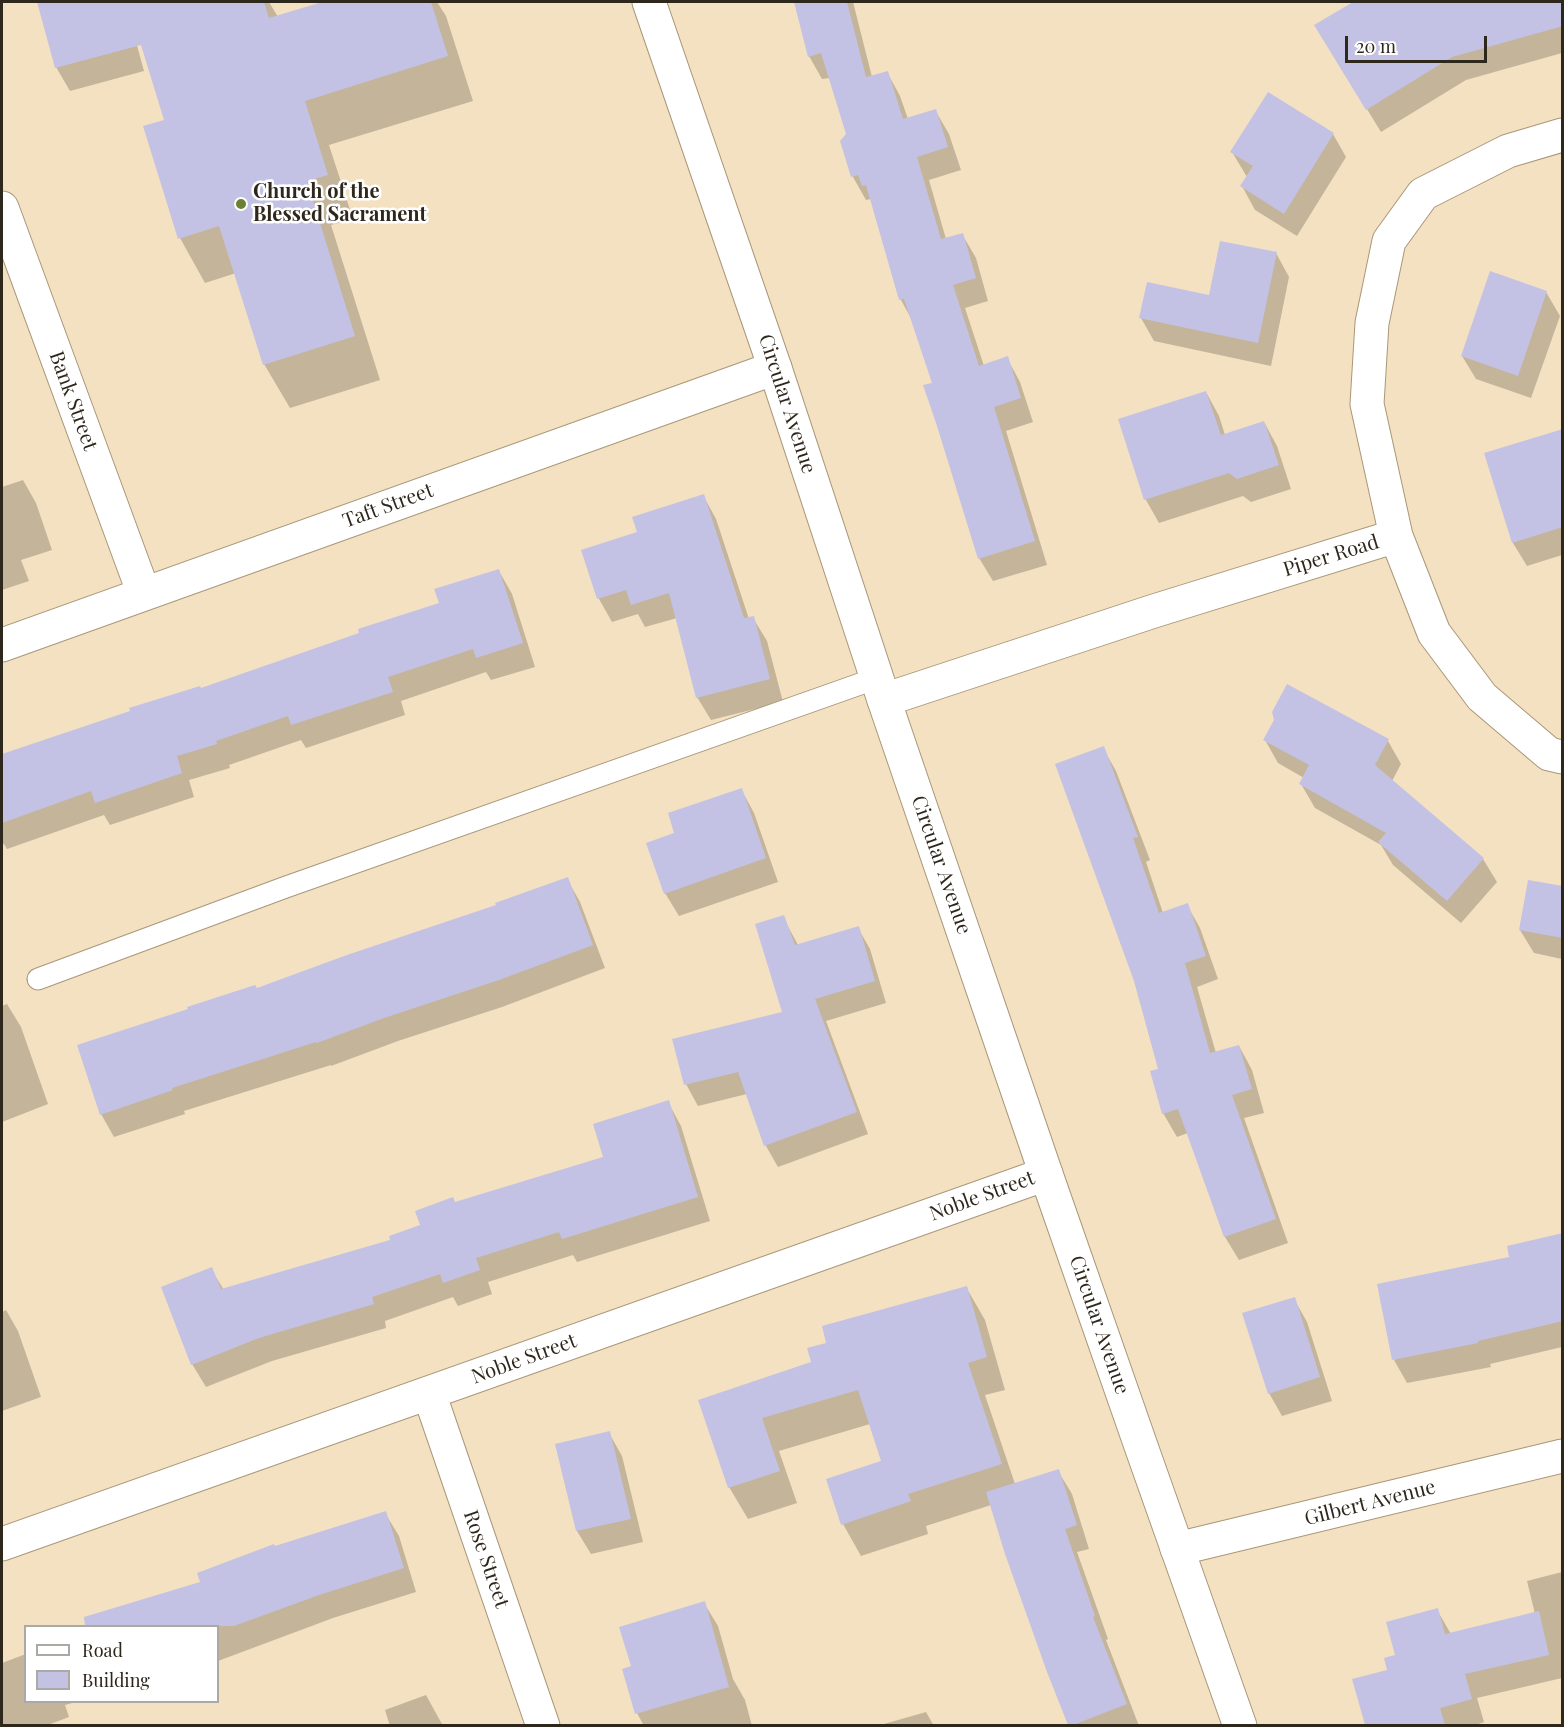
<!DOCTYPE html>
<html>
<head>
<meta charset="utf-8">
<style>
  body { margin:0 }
  #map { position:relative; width:1564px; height:1727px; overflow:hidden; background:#f4e1c1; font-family:"Playfair Display",serif }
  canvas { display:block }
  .frame { position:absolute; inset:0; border:3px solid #2e271c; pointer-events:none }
  .legend { position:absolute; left:24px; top:1625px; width:195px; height:78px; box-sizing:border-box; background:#fff; border:2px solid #aba9a4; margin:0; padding:8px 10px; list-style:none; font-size:18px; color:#2e271c }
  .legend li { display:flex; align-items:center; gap:12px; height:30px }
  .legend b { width:30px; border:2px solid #aba9a4 }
  .scale { position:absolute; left:1345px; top:36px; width:142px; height:27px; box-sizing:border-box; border:3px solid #2e271c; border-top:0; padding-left:8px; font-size:18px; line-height:21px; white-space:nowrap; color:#2e271c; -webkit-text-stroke:4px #fff; paint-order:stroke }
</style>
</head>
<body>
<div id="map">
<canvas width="1564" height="1727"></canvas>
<div class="frame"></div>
<ul class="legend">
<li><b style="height:8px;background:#fff"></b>Road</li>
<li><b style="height:16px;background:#c3c2e4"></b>Building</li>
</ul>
<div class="scale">20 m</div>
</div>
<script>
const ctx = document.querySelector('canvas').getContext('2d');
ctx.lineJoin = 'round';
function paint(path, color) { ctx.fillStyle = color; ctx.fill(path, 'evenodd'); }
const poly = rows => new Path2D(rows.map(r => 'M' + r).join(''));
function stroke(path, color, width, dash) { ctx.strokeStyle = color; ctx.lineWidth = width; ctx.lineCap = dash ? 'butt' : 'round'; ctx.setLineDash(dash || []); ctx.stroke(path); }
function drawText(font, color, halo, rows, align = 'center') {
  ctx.font = font + ' "Playfair Display",serif'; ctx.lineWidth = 5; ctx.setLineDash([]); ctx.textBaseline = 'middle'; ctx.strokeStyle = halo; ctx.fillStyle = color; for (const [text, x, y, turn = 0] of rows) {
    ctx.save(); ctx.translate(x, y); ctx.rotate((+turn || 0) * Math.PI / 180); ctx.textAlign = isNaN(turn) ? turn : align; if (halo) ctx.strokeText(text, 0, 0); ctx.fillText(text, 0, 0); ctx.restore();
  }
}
paint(poly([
  [39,2,125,2,144,71,70,91,56,67],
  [170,2,269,2,278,17,327,2,437,2,446,16,473,101,329,145,353,219,331,225,380,380,290,408,264,364,236,273,205,283,180,238,145,127,166,121,133,13],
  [795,2,853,2,872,77,887,72,900,96,908,119,935,110,949,134,961,170,929,180,946,239,962,234,976,258,988,301,965,308,984,366,1007,358,1020,382,1033,422,1006,431,1047,565,993,581,979,558,934,384,912,320,901,300,872,202,871,199,866,200,853,177,842,141,847,135,830,78,822,79,809,56],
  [1355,2,1562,2,1562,53,1466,80,1381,132,1316,26],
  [1333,134,1346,157,1297,236,1255,210,1242,186,1247,177,1232,152],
  [1276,253,1289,277,1271,366,1154,341,1141,318,1211,297],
  [1546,292,1560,316,1531,398,1476,379,1462,356],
  [1206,392,1219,416,1225,435,1264,422,1277,446,1291,489,1251,502,1243,496,1159,523,1146,500,1120,420],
  [1562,431,1562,555,1527,566,1513,543,1486,454],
  [23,480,36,503,52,550,21,560,29,581,2,590,2,487],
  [703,495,716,519,749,619,753,618,767,641,783,702,711,720,697,697,677,618,645,627,638,614,612,622,599,599,583,551,639,533],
  [499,571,512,594,535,667,491,680,486,672,401,701,405,715,306,748,301,740,229,765,230,768,189,780,194,797,110,825,104,815,7,849,4,844,2,845,2,756,201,690,441,604],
  [1265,740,1388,741,1401,764,1392,781,1483,859,1497,882,1461,923,1393,865,1381,845,1315,808,1301,784,1304,778,1278,763],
  [1103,748,1116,771,1150,860,1146,862,1163,913,1187,905,1200,928,1218,979,1197,987,1216,1053,1239,1046,1252,1070,1264,1113,1244,1118,1288,1243,1239,1260,1225,1237,1188,1133,1177,1137,1163,1113,1160,1070],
  [741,789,754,813,778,882,679,916,665,893,676,834],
  [567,879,580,902,605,968,502,1007,398,1041,331,1066,331,1065,184,1111,185,1114,114,1137,101,1114,257,990,498,906],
  [1562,887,1562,959,1534,953,1520,930],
  [783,917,798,945,858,928,870,949,886,1003,826,1021,868,1134,778,1167,766,1146,747,1094,698,1106,686,1084,783,1014],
  [7,1004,21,1027,48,1104,2,1122,2,1006],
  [668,1102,681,1126,710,1221,577,1262,573,1255,488,1282,492,1294,458,1306,453,1297,385,1321,386,1328,272,1361,206,1387,192,1364,211,1269,224,1290,392,1241,422,1225,456,1204,605,1158],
  [1562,1234,1562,1347,1490,1364,1491,1367,1407,1383,1394,1360,1511,1258],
  [966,1287,985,1320,1005,1390,985,1395,1015,1484,1058,1471,1072,1494,1089,1549,1077,1552,1108,1639,1106,1640,1139,1726,1069,1726,1048,1672,991,1505,926,1526,928,1534,861,1556,843,1524,883,1462,870,1424,779,1451,797,1503,748,1519,729,1487,700,1401,813,1363,828,1344],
  [1294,1299,1307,1322,1332,1401,1282,1416,1269,1393],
  [6,1310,18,1331,41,1397,2,1411,2,1312],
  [609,1433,622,1456,643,1542,591,1554,577,1531,557,1445],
  [385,1513,399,1536,416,1592,333,1618,218,1661,218,1626,90,1626,88,1617,202,1583],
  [1562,1572,1562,1678,1477,1698,1484,1722,1473,1726,1366,1726,1354,1680,1389,1671,1397,1657,1437,1610,1451,1634,1535,1614,1527,1581],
  [704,1603,718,1626,733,1679,745,1700,752,1726,644,1726,637,1713,632,1668],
  [26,1654,26,1702,76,1702,65,1705,69,1717,45,1726,2,1726,2,1663],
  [426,1695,443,1726,390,1726,385,1710],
  [926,1712,934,1726,885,1726,884,1724]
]), '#0003');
paint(poly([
  [37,2,264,2,269,18,322,2,431,2,448,56,305,101,328,175,307,181,355,336,263,365,219,226,178,239,143,126,164,120,141,45,55,68],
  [794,2,847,2,866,77,888,71,903,119,936,109,948,147,917,157,941,239,963,233,976,278,953,285,979,366,1008,356,1021,398,994,407,1035,541,978,559,937,426,923,385,932,383,904,299,899,300,866,185,862,186,858,175,851,177,840,141,846,134,821,53,808,57],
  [1353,2,1563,2,1563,26,1452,57,1366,110,1314,25],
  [1268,92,1334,133,1284,214,1240,186,1253,166,1230,152],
  [1220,241,1277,252,1258,343,1139,318,1147,282,1209,295],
  [1490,271,1547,291,1518,376,1461,356],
  [1206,391,1221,435,1264,421,1279,465,1237,479,1229,473,1144,500,1118,419],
  [1563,429,1563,527,1512,543,1484,453],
  [704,494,744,618,754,616,770,679,696,698,669,593,631,605,626,590,597,599,581,550,637,532,632,517],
  [499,569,523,643,476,658,473,649,388,677,393,692,291,725,288,716,216,741,217,744,177,756,182,773,95,803,91,791,2,823,2,754,130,711,129,708,200,686,201,688,359,633,358,629,439,603,434,589],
  [1287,684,1389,739,1375,765,1484,858,1447,901,1378,842,1386,833,1299,784,1309,765,1263,740,1274,720,1272,712],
  [1104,746,1138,837,1133,838,1159,913,1188,903,1206,956,1185,963,1210,1053,1239,1045,1252,1089,1232,1095,1276,1219,1224,1237,1178,1109,1162,1114,1150,1071,1158,1069,1134,981,1055,764],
  [742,788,766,858,664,894,646,843,674,833,668,813],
  [568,877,593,945,499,980,384,1018,317,1043,316,1042,172,1088,173,1090,100,1115,77,1045,188,1009,187,1007,255,985,257,988,347,955,496,905,495,903],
  [1528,880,1563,886,1563,938,1519,930],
  [784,915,795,945,859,926,875,981,815,999,857,1112,764,1146,738,1072,684,1085,672,1039,782,1012,755,924],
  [669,1100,698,1197,562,1239,559,1232,476,1258,480,1270,443,1283,440,1274,372,1297,374,1304,259,1338,191,1365,161,1287,212,1267,221,1289,390,1240,389,1236,420,1225,415,1211,453,1197,455,1202,603,1157,593,1124],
  [1563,1233,1563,1321,1478,1341,1478,1343,1392,1360,1377,1284,1509,1257,1507,1246],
  [967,1286,987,1357,968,1363,1002,1464,908,1494,911,1501,841,1525,826,1479,881,1461,858,1390,762,1418,780,1471,728,1488,698,1400,811,1362,807,1348,826,1343,822,1326],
  [1295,1297,1320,1377,1268,1394,1242,1313],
  [610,1431,631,1519,576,1531,555,1444],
  [1059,1469,1077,1525,1065,1529,1095,1616,1093,1617,1127,1704,1073,1725,1068,1725,1047,1672,1005,1554,986,1492],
  [386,1511,404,1568,319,1595,234,1626,85,1626,84,1617,200,1582,197,1573,274,1544,275,1546],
  [705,1601,729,1687,635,1714,622,1669,631,1666,619,1627],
  [1438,1608,1445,1634,1539,1611,1549,1655,1465,1674,1472,1699,1440,1708,1445,1725,1365,1725,1352,1679,1387,1670,1384,1658,1395,1655,1386,1622]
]), '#c3c2e4');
const service = poly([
  [38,979,286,887,877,678]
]);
const minor = poly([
  [1562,135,1508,151,1423,194,1389,241,1372,323,1367,404,1396,536,1434,633,1482,697,1549,754,1562,757],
  [2,208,144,594],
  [2,645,775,368],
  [884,700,1154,611,1396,536],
  [429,1393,543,1726],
  [2,1544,1046,1174]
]);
const tertiary = poly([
  [1177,1549,1562,1456]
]);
const secondary = poly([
  [649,2,775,368,884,700,1046,1174,1142,1449,1240,1726]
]);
stroke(service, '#a99779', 23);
stroke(minor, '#a99779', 35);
stroke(tertiary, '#a99779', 35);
stroke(secondary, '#a99779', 35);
stroke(service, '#fff', 21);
stroke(minor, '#fff', 33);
stroke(tertiary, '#fff', 33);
stroke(secondary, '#fff', 33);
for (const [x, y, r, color] of [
  [241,204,6,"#6b8233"]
]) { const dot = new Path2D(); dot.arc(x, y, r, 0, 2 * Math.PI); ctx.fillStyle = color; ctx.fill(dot); stroke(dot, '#fff', 2); }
drawText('bold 20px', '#2e271c', '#fff', [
  ["Church of the",253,192],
  ["Blessed Sacrament",253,215]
], 'left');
drawText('20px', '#2e271c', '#fff', [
  ["Bank Street",73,401,70],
  ["Circular Avenue",787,404,72],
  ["Taft Street",388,506,-20],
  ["Piper Road",1331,556,-17],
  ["Circular Avenue",941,865,71],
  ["Noble Street",982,1196,-20],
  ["Circular Avenue",1099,1325,71],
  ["Noble Street",524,1359,-20],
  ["Gilbert Avenue",1370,1503,-14],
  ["Rose Street",486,1559,71]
]);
</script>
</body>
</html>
